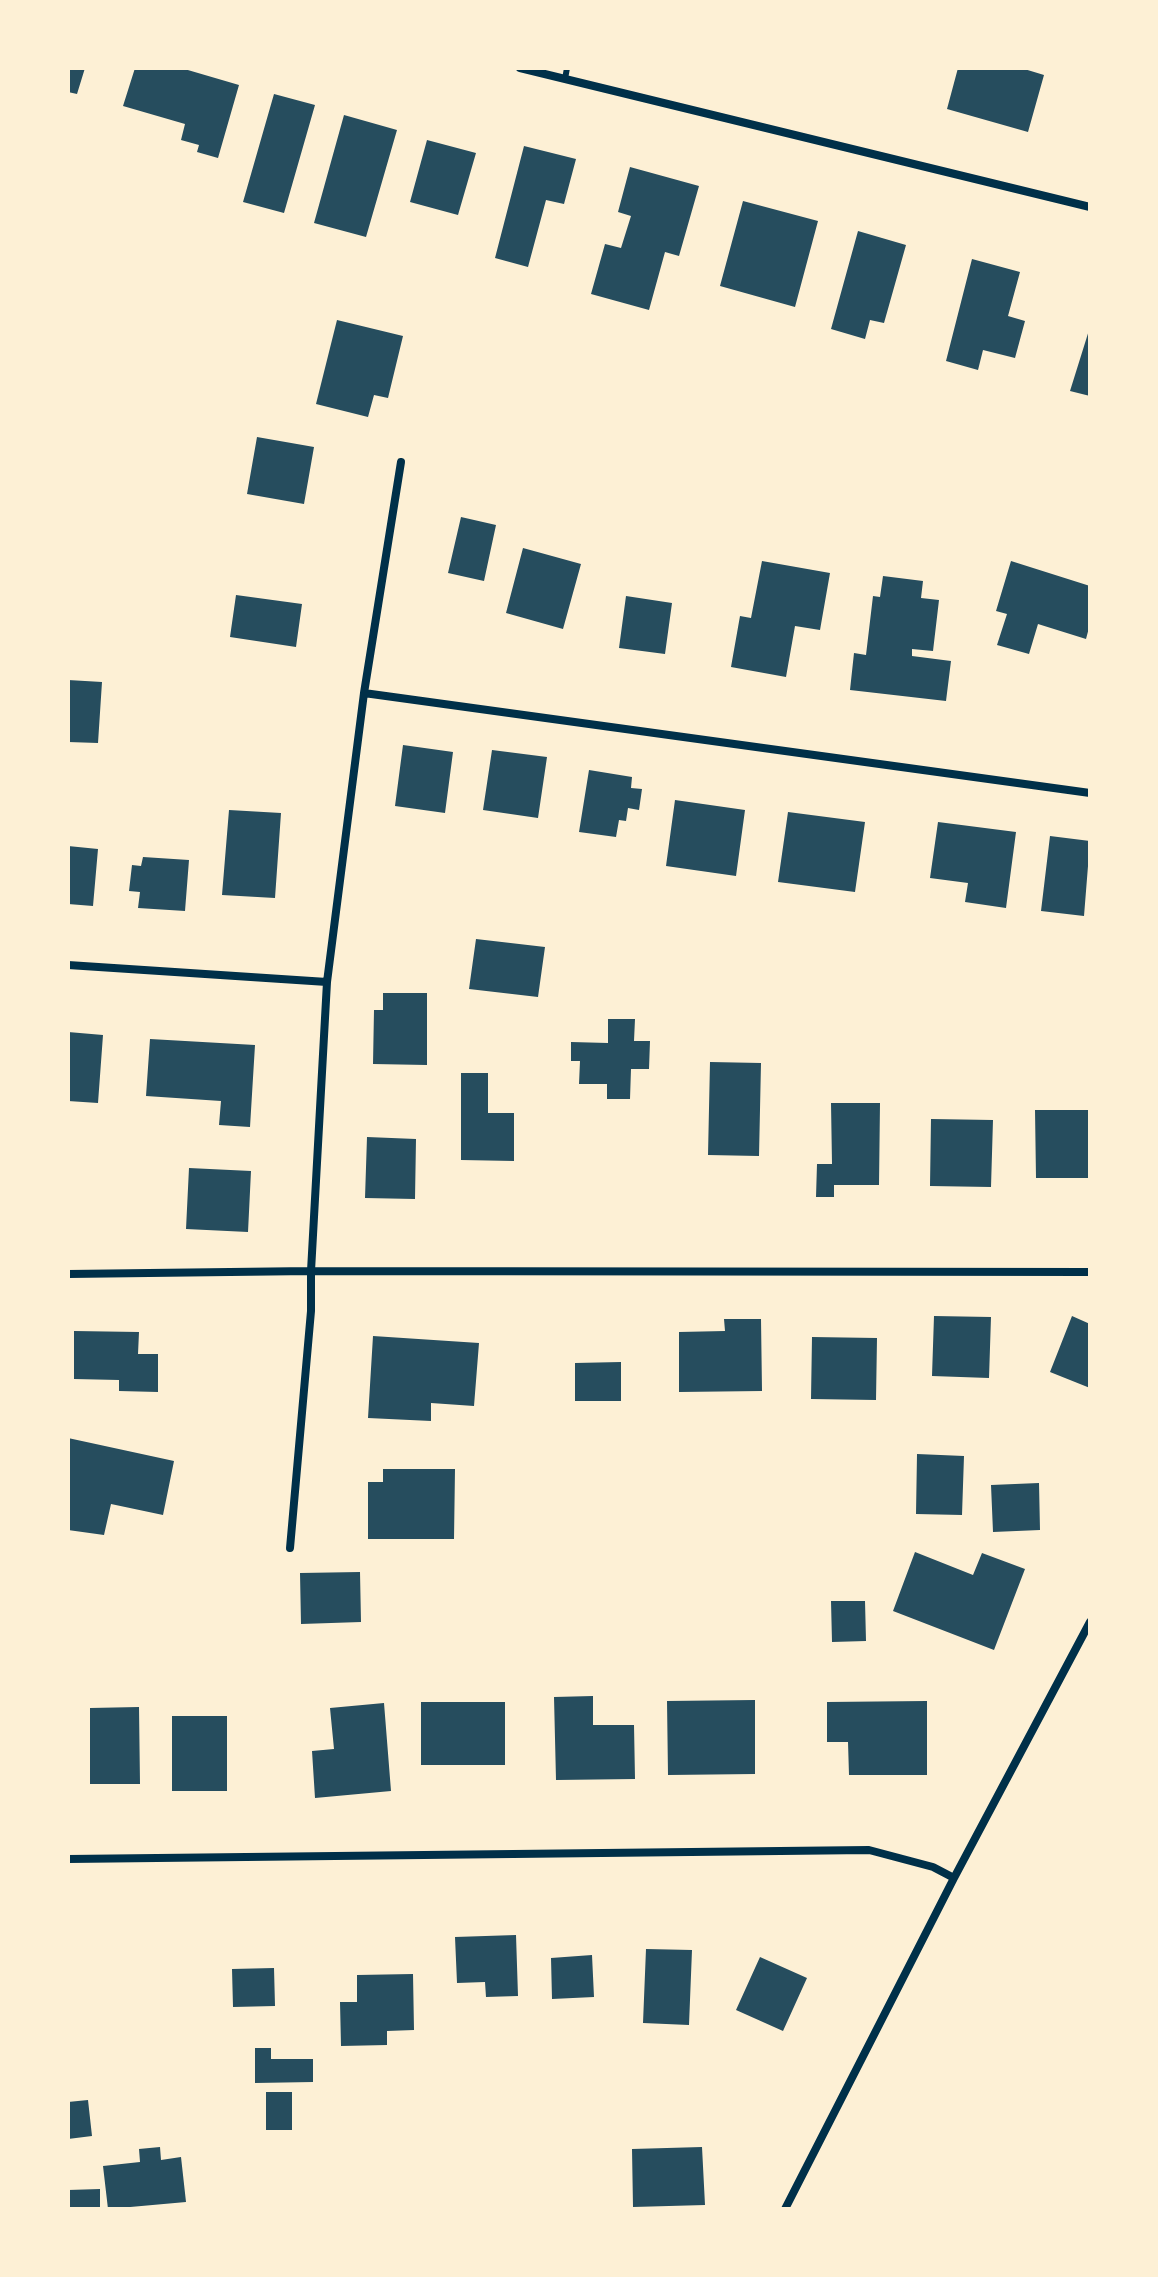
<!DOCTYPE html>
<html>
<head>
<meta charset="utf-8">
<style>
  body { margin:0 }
  #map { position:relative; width:1158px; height:2277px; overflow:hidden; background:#fdf0d5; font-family:"DejaVu Sans",sans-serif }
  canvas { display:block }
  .frame { position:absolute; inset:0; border:70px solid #fdf0d5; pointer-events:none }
</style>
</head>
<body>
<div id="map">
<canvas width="1158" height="2277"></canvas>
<div class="frame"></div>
</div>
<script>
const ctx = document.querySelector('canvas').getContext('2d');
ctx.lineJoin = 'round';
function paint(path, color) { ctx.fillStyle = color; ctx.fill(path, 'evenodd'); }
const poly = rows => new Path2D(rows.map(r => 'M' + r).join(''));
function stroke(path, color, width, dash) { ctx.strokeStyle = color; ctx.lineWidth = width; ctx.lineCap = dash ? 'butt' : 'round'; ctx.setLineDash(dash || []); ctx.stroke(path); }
paint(poly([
  [68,68,85,68,77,94,68,92],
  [135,68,181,68,239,85,218,158,197,152,199,145,181,140,185,124,123,106],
  [958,68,1021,68,1044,75,1028,132,947,109],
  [274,94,315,105,284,213,243,202],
  [344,115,397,130,366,237,314,223],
  [427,140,476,153,458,215,410,202],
  [524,146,576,159,564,204,546,200,528,267,495,258],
  [630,167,699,186,679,256,665,252,649,310,591,294,605,244,621,248,631,216,618,212],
  [743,201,818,221,795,307,720,286],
  [858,231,906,245,884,323,870,320,865,339,831,329],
  [972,259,1020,272,1008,316,1025,321,1015,358,983,350,978,370,946,361],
  [337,320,403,336,388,398,374,395,368,417,316,404],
  [1090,327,1090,396,1070,391],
  [257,437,314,447,304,504,247,494],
  [461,517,496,525,484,581,448,573],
  [523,548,581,564,563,629,506,613],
  [762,561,830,573,820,630,795,626,786,677,731,667,740,616,751,618],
  [1011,561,1090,586,1090,624,1086,639,1038,624,1029,654,997,645,1007,614,996,611],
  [883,576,923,581,921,598,939,600,933,651,912,649,912,656,951,661,946,701,850,690,854,653,866,655,873,596,880,597],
  [236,595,302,604,296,647,230,637],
  [626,596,672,603,665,654,619,648],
  [68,680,102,682,98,743,68,742],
  [403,745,453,752,445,813,395,806],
  [492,750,547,757,538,818,483,810],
  [589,770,632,777,631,788,642,789,639,810,628,808,626,821,619,820,616,837,579,832],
  [675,800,745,810,736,876,666,866],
  [229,810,281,813,275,898,222,895],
  [788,812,865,822,855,892,778,882],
  [938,822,1016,832,1006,908,965,902,968,883,930,878],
  [1050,836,1090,841,1084,916,1041,911],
  [68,846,98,849,93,906,68,904],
  [143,857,189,860,185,911,138,908,140,892,129,891,132,865,141,866],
  [476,939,545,947,538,997,469,989],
  [383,993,427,993,427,1065,373,1064,374,1010,383,1010],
  [608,1019,635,1019,634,1041,650,1041,649,1069,631,1069,630,1099,607,1099,607,1084,579,1084,580,1061,571,1061,571,1042,608,1043],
  [68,1032,103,1035,98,1103,68,1101],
  [150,1039,255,1045,250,1127,219,1125,221,1101,146,1096],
  [710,1062,761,1063,759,1156,708,1155],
  [461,1073,488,1073,488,1113,514,1113,514,1161,461,1160],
  [831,1103,880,1103,879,1185,834,1185,834,1197,816,1197,817,1164,832,1164],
  [1035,1110,1090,1110,1090,1178,1036,1178],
  [931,1119,993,1120,991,1187,930,1186],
  [367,1137,416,1139,415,1199,365,1198],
  [189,1168,251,1171,248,1232,186,1229],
  [934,1316,991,1317,989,1378,932,1376],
  [1072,1316,1090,1324,1090,1388,1050,1372],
  [724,1319,761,1319,762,1391,679,1392,679,1332,725,1331],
  [74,1331,139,1332,138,1354,158,1354,158,1392,119,1391,119,1380,74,1379],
  [373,1336,479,1343,474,1406,431,1403,431,1421,368,1418],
  [812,1337,877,1338,876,1400,811,1399],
  [621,1362,621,1401,575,1401,575,1363],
  [68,1438,174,1461,163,1515,111,1504,104,1535,68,1530],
  [917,1454,964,1456,962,1515,916,1514],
  [383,1469,455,1469,454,1539,368,1539,368,1482,383,1482],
  [1039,1483,1040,1530,993,1532,991,1485],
  [915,1552,973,1575,982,1553,1025,1569,994,1650,893,1611],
  [360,1572,361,1622,301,1624,300,1573],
  [831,1601,865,1601,866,1641,832,1642],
  [593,1696,593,1725,634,1725,635,1779,556,1780,554,1697],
  [755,1700,755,1774,668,1775,667,1701],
  [927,1701,927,1775,849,1775,848,1742,827,1742,827,1702],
  [421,1702,505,1702,505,1765,421,1765],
  [384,1703,391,1791,315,1798,312,1751,334,1749,330,1708],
  [139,1707,140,1784,90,1784,90,1708],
  [172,1716,227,1716,227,1791,172,1791],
  [516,1935,518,1996,486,1997,485,1982,457,1983,455,1937],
  [646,1949,692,1950,689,2025,643,2023],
  [592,1955,594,1997,552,1999,551,1958],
  [760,1957,807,1978,783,2031,736,2010],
  [274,1968,275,2006,233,2007,232,1969],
  [413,1974,414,2030,387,2031,387,2045,341,2046,340,2002,357,2002,357,1975],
  [255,2048,271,2048,271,2059,313,2059,313,2082,255,2083],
  [266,2092,292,2092,292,2130,266,2130],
  [88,2100,92,2136,68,2139,68,2102],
  [160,2147,161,2160,181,2157,186,2202,108,2209,103,2166,140,2162,139,2149],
  [702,2147,705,2205,633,2207,632,2149],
  [100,2189,100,2209,68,2209,68,2190]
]), '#264d5e');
stroke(poly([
  [565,79,567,68]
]), '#003049', 6);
stroke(poly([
  [520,68,1090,207],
  [364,693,1090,793],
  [68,965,327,982],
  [68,1274,311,1271,1090,1272],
  [290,1548,311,1311,311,1271,327,982,364,693,401,462],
  [68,1859,869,1850,933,1867,954,1878],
  [785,2209,954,1878,1090,1622]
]), '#003049', 8);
</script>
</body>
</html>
